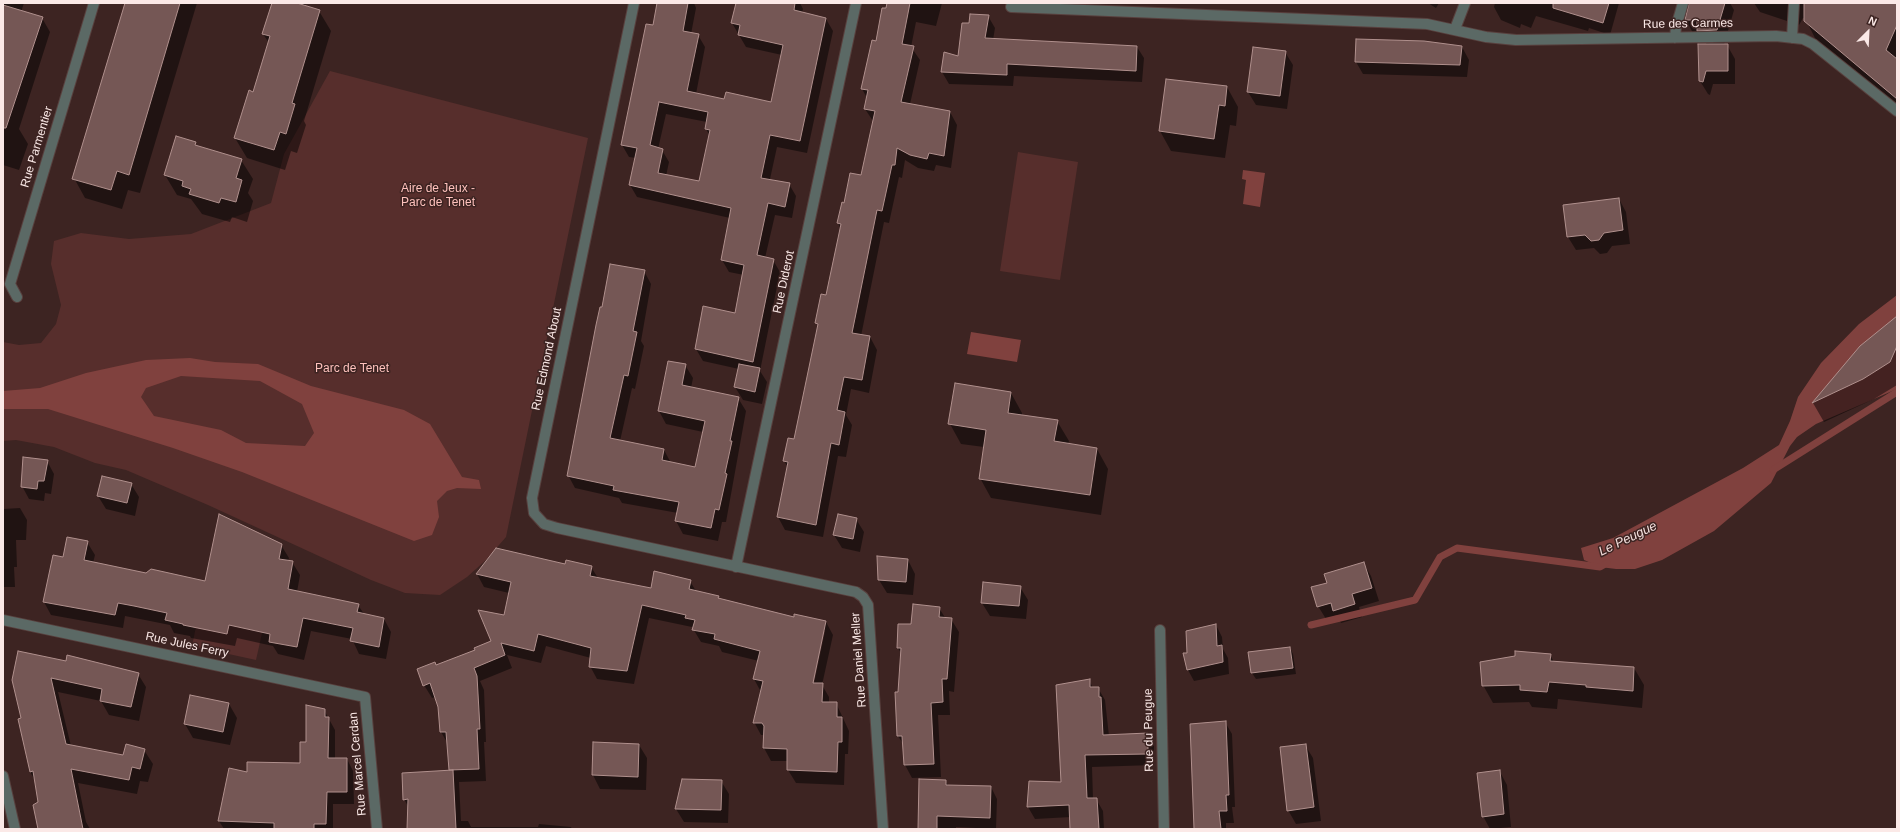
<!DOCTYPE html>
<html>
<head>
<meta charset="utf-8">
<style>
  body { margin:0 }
  #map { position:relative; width:1900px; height:832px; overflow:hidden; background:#3d2422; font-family:Helvetica,sans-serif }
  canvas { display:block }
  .frame { position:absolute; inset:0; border:4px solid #fbe9e7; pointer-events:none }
  .north { position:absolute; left:1848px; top:12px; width:40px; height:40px; -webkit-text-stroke:3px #3d2422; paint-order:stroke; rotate:24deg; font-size:11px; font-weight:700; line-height:16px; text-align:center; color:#fbe9e7 }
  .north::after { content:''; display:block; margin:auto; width:14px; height:18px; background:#fbe9e7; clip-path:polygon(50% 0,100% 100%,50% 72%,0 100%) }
</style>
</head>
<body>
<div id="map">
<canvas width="1900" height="832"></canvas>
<div class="frame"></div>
<div class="north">N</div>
</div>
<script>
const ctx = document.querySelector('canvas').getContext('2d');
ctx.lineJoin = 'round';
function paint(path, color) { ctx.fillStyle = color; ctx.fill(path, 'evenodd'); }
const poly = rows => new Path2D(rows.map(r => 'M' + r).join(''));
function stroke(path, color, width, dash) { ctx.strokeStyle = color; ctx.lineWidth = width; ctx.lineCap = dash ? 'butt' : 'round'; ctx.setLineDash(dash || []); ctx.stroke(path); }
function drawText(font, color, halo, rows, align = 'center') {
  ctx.font = font + ' Helvetica,sans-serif'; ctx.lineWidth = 3; ctx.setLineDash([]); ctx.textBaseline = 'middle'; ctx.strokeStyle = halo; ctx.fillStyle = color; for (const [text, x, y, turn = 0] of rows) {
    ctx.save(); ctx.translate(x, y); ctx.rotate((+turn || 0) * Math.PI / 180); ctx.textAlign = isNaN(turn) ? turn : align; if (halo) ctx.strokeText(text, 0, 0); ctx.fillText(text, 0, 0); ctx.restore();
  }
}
paint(poly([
  [330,71,588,138,506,537,486,560,467,577,440,595,405,593,371,580,208,505,126,470,95,463,54,447,16,440,3,441,3,342,19,345,41,343,56,324,61,305,51,264,54,241,81,233,129,239,191,234,271,203,284,154],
  [1018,152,1078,162,1060,280,1000,271],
  [219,514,282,544,256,660,192,646]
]), '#572e2c');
paint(poly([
  [1243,170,1265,173,1260,207,1243,204,1246,180,1242,179],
  [1897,295,1897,389,1816,424,1797,437,1790,446,1771,483,1714,531,1662,560,1635,569,1616,569,1600,567,1584,560,1581,548,1613,538,1743,468,1779,445,1790,421,1798,397,1821,363,1859,324],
  [971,332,1021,340,1017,362,967,354],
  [190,358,215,362,258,364,311,386,404,410,430,424,462,477,479,480,481,489,457,488,447,491,437,501,439,517,432,535,414,541,242,472,173,448,48,409,3,409,3,391,40,388,86,373,146,360],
  [181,376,260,381,302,404,314,433,305,446,246,443,221,430,154,416,141,397,146,388]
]), '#80413e');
paint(poly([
  [3,3,24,3,21,12,42,18,50,32,19,129,28,144,19,170,3,165],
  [127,3,197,3,140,193,128,190,122,209,85,198,74,178],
  [278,3,304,3,307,7,319,11,331,31,304,121,306,125,297,153,291,151,285,170,247,158,235,138,253,93,269,43,263,34],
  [658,3,694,3,696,8,691,34,698,35,705,47,696,94,725,100,771,103,782,55,746,47,732,23,737,3,800,3,803,9,802,13,826,19,833,31,807,153,777,147,770,179,789,184,796,196,792,218,775,215,765,258,773,260,780,272,760,371,767,382,762,404,743,400,735,387,739,369,703,361,696,349,704,307,736,314,744,275,729,272,722,260,730,218,637,197,630,185,636,158,629,157,622,145,654,26],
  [666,114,707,122,706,129,710,136,700,182,666,176,669,162,662,150,658,149],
  [888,3,942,3,936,26,916,22,911,47,920,60,910,104,950,112,957,125,951,168,936,165,934,171,918,168,905,160,902,178,899,177,889,223,884,222,861,336,870,337,877,350,869,393,851,389,846,415,852,425,846,457,838,456,823,537,785,530,778,517,788,467,784,461,795,440,819,326,816,323,826,296,841,229,838,223,842,204,844,204,862,177,873,121,865,109,867,98,862,89],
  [1428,3,1439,3,1436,8],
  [1495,3,1619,3,1610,35,1589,28,1588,31,1536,16,1531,28,1521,24,1520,28,1501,20,1494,7],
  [1690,3,1730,3,1734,10,1724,45,1727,45,1735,59,1735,84,1713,84,1710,95,1708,94,1700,81,1707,45,1700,33,1693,33,1686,20],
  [1754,3,1897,3,1897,109,1817,42,1805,18,1803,18,1799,25,1760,12],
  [988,16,995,28,993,40,1137,47,1144,58,1142,82,1014,76,1013,86,949,84,942,72,945,54,959,57,970,24],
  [1424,42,1462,47,1469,60,1467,77,1363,74,1356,62],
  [1285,52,1293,65,1287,109,1256,105,1248,92],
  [1227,87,1238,107,1236,126,1230,125,1225,158,1171,151,1160,131],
  [195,143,197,147,241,160,253,179,248,193,253,201,247,222,232,217,230,222,202,214,191,199,177,195,165,175],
  [236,174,238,174,235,183],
  [1619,199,1626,212,1630,244,1612,246,1607,253,1600,254,1594,248,1576,250,1568,237,1564,206],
  [644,271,651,284,641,341,644,346,635,389,632,388,620,441,664,450,671,463,696,468,703,432,666,424,659,411,685,365,693,378,691,388,738,398,746,411,726,522,722,522,718,541,683,534,676,521,678,513,622,503,619,498,575,488,568,475,603,308],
  [1897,317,1897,385,1874,399,1824,422,1813,403,1861,346],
  [1011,393,1022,413,1022,416,1057,421,1069,441,1068,444,1097,449,1108,469,1101,515,991,498,980,478,984,447,961,444,950,424],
  [47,461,54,474,51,494,45,493,44,501,29,499,22,486],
  [131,484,139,497,135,516,106,509,98,496],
  [20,508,27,520,26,540,16,540,17,567,14,567,15,587,3,587,3,509],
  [856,519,864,532,860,552,842,548,834,535],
  [87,542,95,555,93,563,146,575,206,582,281,545,289,558,288,561,292,562,300,575,297,592,358,605,364,614,384,619,391,632,386,659,359,654,352,639,311,631,304,660,278,654,273,646,237,638,235,646,191,638,190,636,174,633,170,625,125,616,123,628,51,615,44,602,64,558],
  [496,549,566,565,591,567,598,578,651,589,690,581,697,593,718,597,719,600,795,618,826,622,833,635,822,685,829,697,829,703,836,703,849,731,848,754,845,754,844,785,796,783,788,770,788,761,771,761,764,748,765,735,761,735,754,722,761,692,754,679,759,661,722,652,719,646,701,642,692,627,649,618,634,684,597,679,590,666,591,658,546,646,541,663,507,655,512,668,480,681,484,690,486,742,484,742,486,781,459,782,461,821,468,821,471,827,538,827,539,824,571,827,572,829,408,829,409,808,404,799,450,771,448,744,441,732,439,707,436,697,432,698,424,685,436,666,477,651,493,642,504,617,509,593,484,587,477,574],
  [823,631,825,631,813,688,811,688],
  [908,560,915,574,913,595,887,593,879,580],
  [1364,564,1371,576,1379,601,1359,607,1362,617,1341,623,1337,615,1326,619,1318,606,1328,583],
  [1020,587,1028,600,1026,619,990,616,982,603],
  [939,608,946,619,951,619,959,632,954,692,949,691,950,715,938,715,941,777,912,778,905,765,904,745,898,736,899,693,901,653,898,648,912,625],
  [1216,625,1222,637,1223,649,1228,658,1229,674,1194,681,1188,670,1184,654,1188,653],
  [1290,648,1293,654,1296,674,1256,679,1252,673,1249,653],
  [1550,655,1554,662,1634,668,1644,685,1642,708,1558,699,1557,709,1532,707,1529,702,1493,703,1483,685],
  [66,662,138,674,146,687,139,721,109,715,101,701,58,692,71,746,124,756,144,750,153,764,148,782,140,781,137,794,78,783,86,822,90,829,39,829,39,803,35,780,30,772,22,719,13,680],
  [1089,680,1093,688,1098,688,1105,700,1109,736,1147,734,1154,746,1154,765,1092,767,1093,799,1096,799,1103,811,1104,829,1071,829,1071,817,1035,819,1028,807,1062,783],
  [191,696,229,704,237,718,230,745,193,738,185,724],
  [324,710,335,730,335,759,347,759,353,771,354,804,333,804,333,829,224,829,219,821,248,773,301,764,307,743],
  [1225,722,1232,734,1235,807,1232,807,1234,823,1226,823,1226,829,1194,829,1193,818],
  [594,743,639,745,647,758,646,790,600,789,593,775],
  [1305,745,1313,758,1321,821,1296,824,1288,810],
  [1500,772,1507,785,1511,827,1490,829,1483,816],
  [721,781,729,794,728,823,684,822,676,809],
  [945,781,949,786,991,787,997,799,996,829,956,827,956,829,919,829]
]), '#0007');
stroke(poly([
  [1773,470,1897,392],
  [1311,625,1415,600,1440,557,1457,548,1600,567,1607,563]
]), '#80413e', 7);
const building = poly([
  [125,3,180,3,129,175,117,171,111,190,72,179,125,3],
  [272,3,297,3,320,10,292,103,295,104,286,134,280,132,274,150,234,138,249,90,253,92,270,36,262,34,272,3],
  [657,3,688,3,683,31,699,34,687,91,724,99,726,92,771,102,783,45,738,35,740,25,731,23,736,3,795,3,794,10,826,18,800,141,770,135,761,178,790,183,785,207,768,203,757,255,774,259,753,362,695,349,703,306,735,313,744,265,721,260,731,208,629,185,637,148,621,145,646,24,653,25,657,3],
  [659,102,708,112,705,129,710,130,699,181,658,173,663,149,650,145,659,102],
  [887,3,910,3,902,44,914,46,901,102,950,111,944,156,929,153,927,159,910,155,897,148,895,165,892,165,882,211,877,210,852,333,870,336,862,380,844,377,837,410,845,412,839,445,831,443,816,525,777,517,788,462,783,461,788,438,794,439,818,324,815,323,821,294,826,295,841,224,837,223,842,202,844,203,850,173,861,175,875,111,864,109,868,90,861,89,872,40,876,41,882,8,886,8,887,3],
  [1553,3,1609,3,1603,23,1553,8,1553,3],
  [1689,3,1725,3,1717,30,1697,31,1697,20,1685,20,1689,3],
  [1804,3,1897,3,1897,25,1886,50,1897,59,1897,99,1804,21,1804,3],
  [3,5,43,17,6,128,3,128,3,5],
  [970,14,989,15,985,38,1137,46,1136,71,1007,64,1007,75,941,72,944,52,958,56,962,23,969,23,970,14],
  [1356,39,1424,41,1462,46,1460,65,1355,62,1356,39],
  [1698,44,1728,44,1728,71,1706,71,1703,82,1699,81,1698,44],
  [1253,47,1286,51,1280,96,1247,92,1253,47],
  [1166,79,1227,86,1225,106,1219,105,1214,139,1159,131,1166,79],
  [176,136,196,142,195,145,242,159,236,178,242,180,236,202,221,198,219,203,189,194,191,189,182,186,183,181,164,175,176,136],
  [1619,198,1623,230,1604,233,1599,240,1591,241,1585,235,1567,237,1563,205,1619,198],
  [610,264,645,270,633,331,637,332,628,376,624,375,610,438,664,449,662,460,695,467,705,421,658,411,668,361,686,364,682,385,739,397,730,441,732,441,725,473,727,474,719,510,715,509,711,528,675,521,679,502,613,490,614,486,567,476,596,325,600,307,602,307,610,264],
  [1897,316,1897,346,1890,362,1863,379,1812,403,1860,346,1897,316],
  [739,364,760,368,755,392,734,387,739,364],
  [955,383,1011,392,1008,413,1058,420,1054,441,1097,448,1090,495,979,479,986,430,948,424,955,383],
  [23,457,48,460,44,481,38,481,37,489,21,487,23,457],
  [102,476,132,483,127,503,97,496,102,476],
  [219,514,282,544,279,559,293,561,288,589,359,604,357,612,384,618,379,647,350,641,353,628,303,618,297,647,269,642,270,634,229,625,227,634,183,625,183,624,165,620,167,613,134,606,118,603,115,615,43,602,53,555,63,557,67,537,88,541,84,560,146,573,151,569,205,581,219,514],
  [838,514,857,518,853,539,833,535,838,514],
  [496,548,565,564,566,560,592,566,590,576,651,588,654,571,691,580,689,589,719,596,718,598,794,617,794,614,826,621,813,683,823,683,822,702,837,702,837,717,842,717,842,742,838,742,837,772,787,770,787,749,763,748,764,726,762,723,753,723,763,681,753,679,760,651,714,639,715,634,692,630,695,620,685,618,686,615,642,605,627,671,589,667,591,648,538,634,534,651,501,643,505,655,474,668,477,676,480,729,477,729,479,769,449,770,446,732,440,732,438,707,430,683,423,686,417,669,435,662,436,665,475,650,474,648,491,641,478,610,504,615,511,582,476,574,496,548],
  [877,556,908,559,906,582,878,580,877,556],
  [1364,562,1372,588,1352,594,1355,604,1333,611,1331,603,1317,607,1311,587,1327,583,1324,574,1364,562],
  [983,582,1021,586,1019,606,981,603,983,582],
  [913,604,940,607,939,617,952,618,947,679,942,679,943,702,931,703,934,764,904,765,902,736,897,736,895,692,898,692,901,648,897,648,898,624,911,624,913,604],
  [1216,624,1217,646,1222,645,1223,662,1187,670,1183,653,1187,653,1186,631,1216,624],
  [1290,647,1293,668,1251,673,1248,652,1290,647],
  [18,651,66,661,67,655,139,673,131,707,100,701,102,689,51,678,66,744,123,755,126,744,145,749,140,769,132,767,129,780,71,769,83,829,38,829,33,805,38,802,33,771,30,772,18,719,21,718,12,680,18,651],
  [1515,651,1551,654,1550,661,1634,667,1633,691,1586,687,1586,685,1549,682,1547,692,1520,690,1520,685,1482,686,1480,662,1515,656,1515,651],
  [1090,679,1090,687,1099,687,1099,697,1101,697,1103,735,1148,733,1148,754,1085,755,1087,798,1097,798,1099,829,1070,829,1069,805,1027,807,1029,781,1061,782,1056,685,1090,679],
  [190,695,229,703,223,732,184,724,190,695],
  [306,705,325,709,325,717,329,717,328,758,347,758,347,792,327,792,326,824,314,824,314,829,274,829,274,823,218,821,229,768,247,772,247,762,300,763,300,742,306,742,306,705],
  [1226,721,1229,795,1226,795,1227,811,1219,811,1221,829,1194,829,1190,724,1226,721],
  [593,742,639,744,638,777,592,775,593,742],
  [1306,744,1314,807,1287,811,1280,747,1306,744],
  [453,770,456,829,407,829,408,799,403,800,402,773,453,770],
  [1500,770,1504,814,1482,817,1477,773,1500,770],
  [682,779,722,780,721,810,675,809,682,779],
  [919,779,946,780,946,785,991,786,990,818,937,816,937,829,918,829,919,779]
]);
paint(building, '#755755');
stroke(building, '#b0908d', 1);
const minor = poly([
  [634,3,532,498,534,513,544,524,557,528,856,592,863,597,868,605,883,829],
  [1012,3,1011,7,1427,24,1486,37,1516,40,1776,36,1803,39,1813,44,1897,111],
  [1455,29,1465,3],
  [1675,38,1676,27,1683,3],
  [1792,38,1794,3],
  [17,297,10,284,94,3],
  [736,567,856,3],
  [3,620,365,697,377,829],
  [1160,630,1164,829],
  [3,776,15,829]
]);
stroke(minor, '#58403e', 12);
stroke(minor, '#5b6965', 10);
drawText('12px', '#fbe9e7', '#3d2422', [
  ["Rue des Carmes",1688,24,-1],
  ["Rue Parmentier",37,147,-73],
  ["Rue Diderot",784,282,-78],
  ["Rue Edmond About",547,359,-78],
  ["Rue Jules Ferry",187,645,12],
  ["Rue Daniel Meller",859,660,-94],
  ["Rue du Peugue",1149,730,-91],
  ["Rue Marcel Cerdan",358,764,-95]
]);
drawText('12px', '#ffc2bd', '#3d2422', [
  ["Aire de Jeux -",438,189],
  ["Parc de Tenet",438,203],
  ["Parc de Tenet",352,369]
]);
drawText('italic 13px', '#f3dedc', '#3d2422', [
  ["Le Peugue",1628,539,-26]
]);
</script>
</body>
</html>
